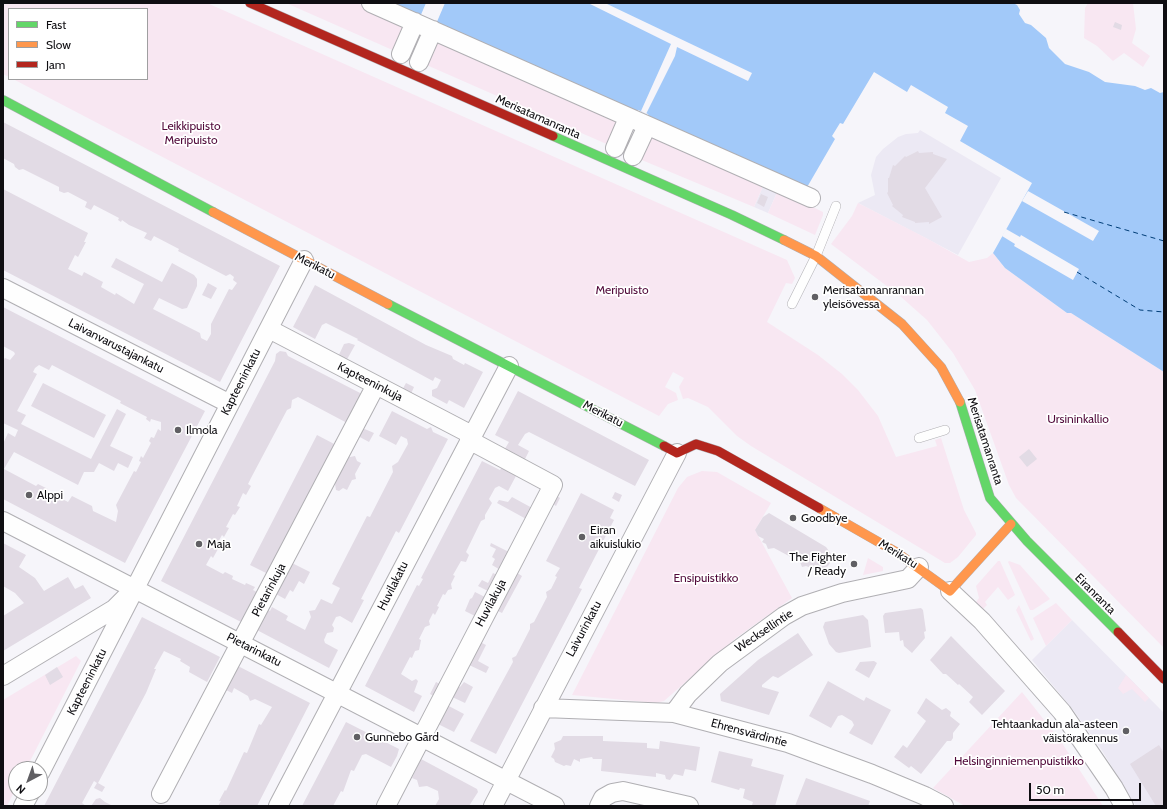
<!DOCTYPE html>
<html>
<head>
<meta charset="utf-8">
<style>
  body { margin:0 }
  #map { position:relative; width:1167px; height:809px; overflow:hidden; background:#f6f5fa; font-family:Cabin,sans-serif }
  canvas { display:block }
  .frame { position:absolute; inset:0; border:4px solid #0f0e12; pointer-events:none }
  .legend { position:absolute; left:8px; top:8px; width:140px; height:72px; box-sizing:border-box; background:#fff; border:1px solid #9f9fa0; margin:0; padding:5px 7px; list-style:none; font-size:12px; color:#0f0e12 }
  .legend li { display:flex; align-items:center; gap:8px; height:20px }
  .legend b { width:20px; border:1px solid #9f9fa0 }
  .north { position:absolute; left:8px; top:761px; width:40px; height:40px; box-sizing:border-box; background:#fff; border:1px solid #9f9fa0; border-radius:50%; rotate:221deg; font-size:11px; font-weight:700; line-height:16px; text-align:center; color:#0f0e12 }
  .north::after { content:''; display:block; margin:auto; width:14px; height:18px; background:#605f63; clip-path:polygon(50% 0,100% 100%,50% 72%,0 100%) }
  .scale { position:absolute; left:1029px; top:783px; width:112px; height:18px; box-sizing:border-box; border:2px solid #0f0e12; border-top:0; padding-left:5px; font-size:12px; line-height:14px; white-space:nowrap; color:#0f0e12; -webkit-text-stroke:3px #fff; paint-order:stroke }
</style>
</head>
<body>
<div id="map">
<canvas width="1167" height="809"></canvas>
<div class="frame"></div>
<ul class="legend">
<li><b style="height:5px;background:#63d668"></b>Fast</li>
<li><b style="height:5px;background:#ff974d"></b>Slow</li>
<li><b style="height:5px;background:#b3261e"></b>Jam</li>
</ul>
<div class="north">N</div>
<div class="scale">50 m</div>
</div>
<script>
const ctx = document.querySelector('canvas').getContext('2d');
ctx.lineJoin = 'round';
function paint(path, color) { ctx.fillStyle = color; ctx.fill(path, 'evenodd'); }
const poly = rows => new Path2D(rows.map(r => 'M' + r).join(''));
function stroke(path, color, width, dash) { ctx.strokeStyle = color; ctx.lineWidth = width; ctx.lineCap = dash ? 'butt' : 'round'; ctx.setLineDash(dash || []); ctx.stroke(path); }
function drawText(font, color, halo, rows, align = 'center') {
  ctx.font = font + ' Cabin,sans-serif'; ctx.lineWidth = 3.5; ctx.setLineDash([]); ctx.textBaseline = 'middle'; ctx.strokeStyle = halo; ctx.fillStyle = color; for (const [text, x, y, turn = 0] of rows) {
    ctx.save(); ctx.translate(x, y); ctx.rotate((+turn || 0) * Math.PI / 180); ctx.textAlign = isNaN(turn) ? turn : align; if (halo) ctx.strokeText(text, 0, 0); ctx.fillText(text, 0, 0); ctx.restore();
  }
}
paint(poly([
  [920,130,1001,178,958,255,858,203,875,195,871,175,876,157,883,149,898,137,906,134,918,133],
  [764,184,778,190,768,213,754,207],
  [1072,620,1164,713,1164,806,1136,806,1101,749,1074,711,1032,660]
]), '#ece9f4');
paint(poly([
  [3,3,207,3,787,260,795,278,792,284,786,283,767,322,818,355,842,374,858,390,878,416,896,457,937,446,935,440,941,438,964,510,976,533,976,535,958,557,950,563,945,563,751,446,737,436,708,407,688,398,683,399,679,387,684,378,673,372,665,387,676,393,678,400,668,404,659,416,13,79,147,79,147,9,9,9,9,77,3,74],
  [286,3,357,3,405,26,397,52],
  [1088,3,1133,3,1136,29,1132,43,1150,56,1143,67,1124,53,1113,61,1097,46,1084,38,1085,8],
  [433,40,619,119,611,146,422,63,428,53,433,55,436,48,431,46],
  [647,135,764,184,754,207,637,158],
  [778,190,823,212,823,215,815,235,768,213],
  [858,203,928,239,969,262,987,258,993,253,1005,268,1067,313,1071,313,1164,372,1164,648,1016,498,1009,485,975,390,953,353,927,320,900,296,831,244,852,216],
  [702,471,717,472,771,503,755,530,792,598,736,638,664,701,656,703,572,695,678,488,687,477],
  [868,558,883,567,883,571,863,575],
  [998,561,1000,561,1015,595,1008,600,998,587,985,602,987,605,983,609,976,602,979,598,976,586],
  [1009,561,1020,565,1050,599,1033,610,1030,610,1008,562],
  [1056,603,1072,620,1046,646,1033,618],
  [1019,605,1034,639,1031,641,1016,610],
  [76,656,81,661,26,769,16,769,16,788,7,806,3,806,3,700],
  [1126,675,1149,698,1145,702,1132,689,1123,694,1118,688],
  [1022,692,1060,740,1103,806,965,806,933,788]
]), '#f8e7f2');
paint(poly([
  [387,3,426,3,420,17],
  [445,3,1013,3,1017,5,1020,10,1019,14,1025,23,1031,25,1046,38,1049,48,1065,64,1089,72,1105,82,1135,86,1145,90,1151,88,1160,93,1164,92,1164,372,1071,313,1067,313,1005,268,993,253,1032,183,960,141,968,126,945,113,948,107,911,85,907,92,874,72,843,124,840,123,832,136,835,139,806,189,650,119,648,114,638,110,633,112,436,24]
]), '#a2c9f9');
paint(poly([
  [588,3,605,3,752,73,748,81,677,47,675,56,646,114,641,111,671,44],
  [1028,191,1099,231,1093,241,1022,201],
  [1006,229,1020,237,1021,235,1079,269,1073,280,1014,246,1015,244,1002,236]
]), '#f6f5fa');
stroke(poly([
  [1064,212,1164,241],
  [1077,272,1140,310,1164,312]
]), '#003d77', 1, [5, 4]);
paint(poly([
  [1115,22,1122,25,1121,30,1113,27],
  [3,122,280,266,220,382,3,270,3,189,88,233,84,242,86,242,78,257,75,255,68,269,82,276,84,272,101,281,103,282,101,287,115,295,116,293,134,304,144,284,111,267,116,258,162,282,172,263,194,275,197,279,197,286,187,308,182,309,159,298,153,309,200,333,201,338,207,341,211,334,211,324,229,289,232,290,237,283,233,280,234,277,230,274,226,276,178,251,179,249,154,236,151,241,144,238,147,233,129,225,122,220,121,222,118,220,119,218,94,205,91,210,85,207,87,202,68,192,64,193,59,191,59,187,23,169,19,170,15,167,14,164,3,158],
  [918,151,919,153,933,152,933,154,947,159,925,188,942,217,929,224,929,222,915,223,915,222,902,217,903,215,892,206,893,205,887,193,888,192,888,178,889,178,893,165,895,166,905,156,906,157],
  [761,194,768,197,764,207,757,203],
  [208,283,217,288,211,299,202,295],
  [315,285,426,345,452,356,453,359,464,365,465,363,483,372,464,408,449,400,447,404,432,396,432,390,437,388,441,380,435,377,433,381,431,380,357,340,358,339,326,323,322,325,315,339,293,327],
  [813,293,820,297,817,301,810,297],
  [3,307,205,411,125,563,3,499,3,444,8,433,15,437,18,430,3,423,3,360,5,358,10,360,15,354,14,352,3,346],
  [39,365,49,370,52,365,121,401,120,403,147,417,146,419,150,422,151,419,161,422,161,431,158,429,154,438,151,437,149,441,151,443,143,458,141,456,139,461,141,462,136,472,134,471,116,505,118,511,116,522,93,511,92,506,72,496,68,502,47,491,48,489,38,484,36,486,4,469,14,452,78,485,84,472,94,472,99,463,114,471,118,463,128,468,133,457,110,446,126,414,117,409,91,459,21,424,26,415,17,411,37,374,33,372,35,368],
  [349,343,355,345,345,363,337,359,344,344],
  [280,351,286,352,288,356,364,395,349,424,298,397,292,400,291,408,287,410,251,478,248,484,251,486,246,495,243,493,237,506,240,507,235,515,233,514,226,527,229,528,224,537,222,535,215,548,218,549,213,558,211,556,206,565,223,574,225,572,233,576,232,579,245,585,246,583,255,587,253,590,261,594,245,624,161,581,275,361,276,354],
  [43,383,106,415,94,438,31,406],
  [406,383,414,387,410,396,401,392],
  [518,391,649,460,635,486,529,432,525,434,518,445,529,451,523,463,503,452,509,442,495,435],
  [392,411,427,429,431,427,433,432,448,439,399,533,396,531,378,566,361,599,364,600,352,623,340,616,336,617,332,625,334,628,333,632,327,633,324,640,325,643,338,650,329,668,255,629,266,609,270,611,272,607,288,616,286,620,305,630,311,617,309,611,315,610,321,599,332,604,340,588,332,584,367,516,370,517,393,472,392,466,398,462,408,444,407,439,401,436,396,445,379,436],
  [360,427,374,433,369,442,356,435],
  [317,435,338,446,270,575,250,565],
  [1029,449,1037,459,1027,467,1019,457],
  [346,455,350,457,355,456,357,461,361,463,355,474,356,479,352,480,347,490,343,488,339,491,336,490,335,484,332,482],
  [482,461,500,470,502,467,517,474,508,491,499,486,495,488,489,499,492,503,485,515,485,519,481,521,466,552,469,555,466,562,461,561,453,575,455,576,451,584,452,589,448,590,445,595,443,594,437,606,439,607,435,615,433,613,429,621,430,625,425,627,419,639,421,640,419,650,415,651,412,658,410,657,401,674,412,681,416,679,418,681,414,692,422,696,414,712,365,686,417,585,419,586,423,579,421,578],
  [615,492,622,495,619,502,612,498],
  [581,493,614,510,610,518,614,520,579,588,582,589,496,754,470,741,513,662,512,658,516,656,530,629,530,624,534,622,547,597,546,592,551,589,557,577,555,576,560,568,546,561],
  [554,494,560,498,556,506,550,502],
  [512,497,534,509,528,520,497,503,499,500,508,502],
  [769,513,826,547,832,555,831,561,828,566,819,571,806,566,802,567,800,562,774,548,768,549,766,544,762,542,764,539,758,536,755,530,763,517],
  [3,543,26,555,19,567,35,578,44,591,68,577,75,589,83,585,91,598,3,651,3,616,24,603,15,593,3,586],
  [491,543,511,553,502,571,492,565,495,559,492,557,496,549,490,546],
  [290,562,310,572,304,584,299,581,293,592,290,590,285,599,274,593],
  [514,571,522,576,502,613,494,609],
  [493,573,499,576,490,592,478,586,482,580,488,583],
  [475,592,487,598,477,617,465,611,470,599,472,598],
  [921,608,923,610,926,631,924,632,925,638,912,653,904,646,903,640,900,641,899,632,885,633,883,616,885,613],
  [863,615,868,620,871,647,839,653,836,652,829,644,823,627,825,622],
  [142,617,220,657,207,682,189,672,190,667,180,661,181,659,164,651,154,669,156,669,146,693,98,783,105,787,102,792,94,788,97,783,94,781,82,803,86,806,44,806],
  [798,633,813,655,778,678,773,676,762,685,762,687,779,692,769,715,721,701,720,694,758,660],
  [951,636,1005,691,982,715,969,702,973,697,959,684,958,685,946,674,943,674,930,660],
  [478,641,486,645,478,661,489,667,486,673,467,664],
  [874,661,877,663,869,678,855,670,860,662],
  [236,665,310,703,257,806,218,806,221,801,219,801,225,790,226,791,244,752,247,753,259,724,261,725,272,707,255,699,250,701,248,696,234,688,232,693,224,689],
  [57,667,63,677,50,685,45,675],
  [828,681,864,701,866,697,891,710,872,745,849,733,854,725,852,721,842,715,838,716,831,728,809,716],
  [436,682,442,685,436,697,430,694],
  [464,682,473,687,465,703,450,696,455,685,460,687],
  [926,698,942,710,946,708,951,712,950,716,960,724,953,733,953,738,951,741,947,741,921,774,911,766,909,768,894,757,903,745,907,748,926,721,917,713],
  [445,704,464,714,454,732,436,723],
  [346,722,399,749,397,756,391,767,366,754,362,755,354,771,351,770,343,792,341,791,333,806,302,806],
  [563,736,603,736,603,741,647,743,647,748,659,749,660,741,700,747,696,771,685,769,683,776,674,774,670,780,666,779,665,775,656,773,656,777,601,771,602,759,593,759,592,757,580,759,580,762,574,759,571,766,566,765,564,766,555,762,554,759,551,757,555,749,554,743,561,740],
  [1159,745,1164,753,1164,806,1156,806,1130,764],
  [719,751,753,759,751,766,784,775,775,806,752,805,753,802,743,798,745,789,740,788,739,790,711,782],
  [421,759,477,789,478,792,469,806,435,806,439,799,438,791,427,786,419,787,417,780,412,778],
  [806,778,870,801,868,806,795,806],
  [100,798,105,802,113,806,91,806,96,799]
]), '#e2dbe5');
const lane = poly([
  [792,304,816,256,836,206],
  [919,438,945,430]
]);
const street = poly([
  [371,3,811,198],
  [401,54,415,22],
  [419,62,433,30],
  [615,148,628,118],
  [633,156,647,126],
  [3,288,230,404],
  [269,329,472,435],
  [3,521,555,806],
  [950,591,982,621,1062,712,1114,788,1124,806],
  [3,676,114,609,126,597],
  [543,708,674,713,788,743,872,774,925,796,944,806],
  [674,713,688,694,720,663,784,616,802,606,842,593,908,579,919,567],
  [40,773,304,260],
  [161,794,376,385],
  [23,806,30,793],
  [278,806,509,366],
  [386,806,553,485,469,440],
  [493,806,677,453],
  [599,806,603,798,612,793,623,791,689,806]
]);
const fast = poly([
  [3,100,213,212],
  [553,136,732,215,784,240],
  [388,304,664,446],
  [960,402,990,498,1027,541,1118,632]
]);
const slow = poly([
  [213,212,388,304],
  [784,240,816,256,902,324,941,367,960,402],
  [819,508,896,552,950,591,1011,524]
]);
const jam = poly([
  [250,3,553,136],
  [664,446,677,453,696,444,718,451,819,508],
  [1118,632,1164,679]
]);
stroke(lane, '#b0afb3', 10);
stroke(street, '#b0afb3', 20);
stroke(fast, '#b0afb3', 10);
stroke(slow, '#b0afb3', 10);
stroke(jam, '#b0afb3', 10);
stroke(lane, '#fefefe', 9);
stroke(street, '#fefefe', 18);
stroke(fast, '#63d668', 9);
stroke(slow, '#ff974d', 9);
stroke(jam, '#b3261e', 9);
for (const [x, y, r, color] of [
  [815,297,4,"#605f63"],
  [178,430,4,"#605f63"],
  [29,495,4,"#605f63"],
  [793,518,4,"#605f63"],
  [582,537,4,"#605f63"],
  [199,544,4,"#605f63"],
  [854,564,4,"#605f63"],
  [1126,731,4,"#605f63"],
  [357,737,4,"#605f63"]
]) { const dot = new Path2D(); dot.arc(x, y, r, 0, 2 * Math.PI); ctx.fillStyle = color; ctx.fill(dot); stroke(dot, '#fff', 1.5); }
drawText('12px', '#0f0e12', '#fff', [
  ["Merisatamanranta",538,117,24],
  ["Merikatu",315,266,27],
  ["Laivanvarustajankatu",116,346,27],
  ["Kapteeninkatu",241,382,-63],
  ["Kapteeninkuja",370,382,27],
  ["Merikatu",603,414,27],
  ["Merisatamanranta",985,441,72],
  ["Merikatu",898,554,32],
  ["Huvilakatu",393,586,-63],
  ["Pietarinkuja",269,590,-62],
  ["Eiranranta",1095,594,45],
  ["Huvilakuja",491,603,-62],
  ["Laivurinkatu",584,629,-62],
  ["Wecksellintie",764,631,-34],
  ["Pietarinkatu",254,650,27],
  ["Kapteeninkatu",87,682,-63],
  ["Ehrensvärdintie",749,733,15]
]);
drawText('12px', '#510a3a', '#fff', [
  ["Leikkipuisto",191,126],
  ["Meripuisto",191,140],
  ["Meripuisto",622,290],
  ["Ursininkallio",1078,419],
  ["Ensipuistikko",706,578],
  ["Helsinginniemenpuistikko",1019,761]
]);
drawText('12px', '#0f0e12', '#fff', [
  ["Merisatamanrannan",823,290],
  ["yleisövessa",823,304],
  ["Ilmola",186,430],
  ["Alppi",37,495],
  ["Goodbye",801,518],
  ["Eiran",590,530],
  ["aikuislukio",590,544],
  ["Maja",207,544],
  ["The Fighter",846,557,"right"],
  ["/ Ready",846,571,"right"],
  ["Tehtaankadun ala-asteen",1118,724,"right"],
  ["väistörakennus",1118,738,"right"],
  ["Gunnebo Gård",365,737]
], 'left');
</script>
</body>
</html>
